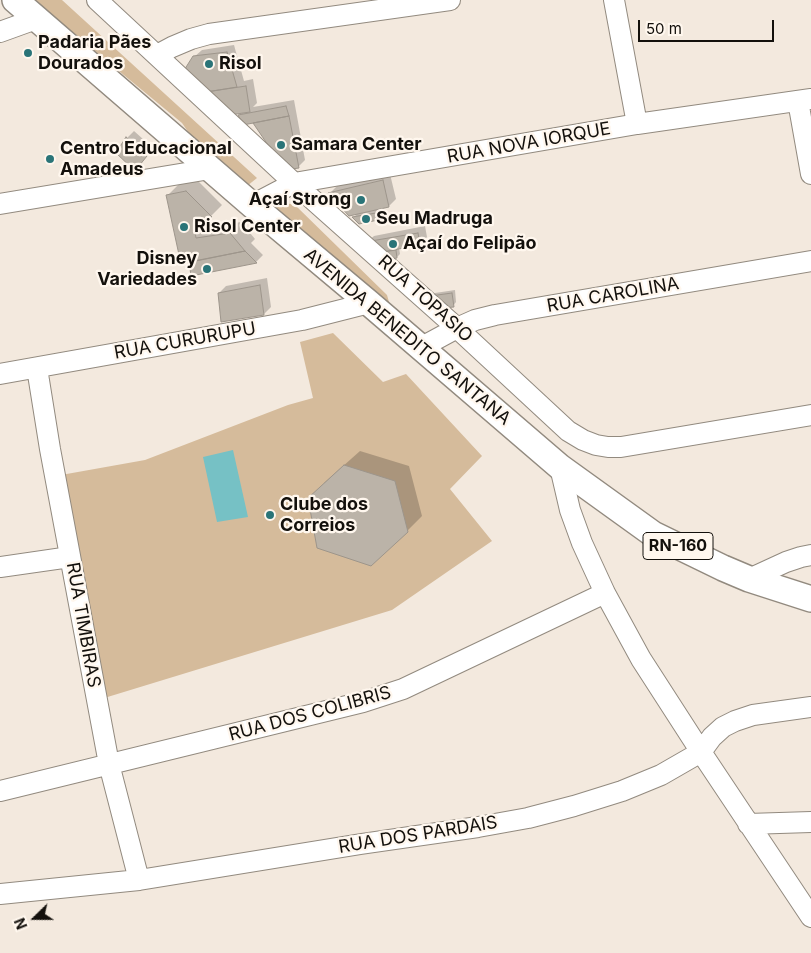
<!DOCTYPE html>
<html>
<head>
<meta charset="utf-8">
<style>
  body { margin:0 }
  #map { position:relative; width:811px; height:953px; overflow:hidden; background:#f3e9de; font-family:Inter,sans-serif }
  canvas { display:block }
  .north { position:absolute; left:10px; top:893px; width:50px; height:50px; -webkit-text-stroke:4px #fff7ee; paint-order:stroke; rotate:248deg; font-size:14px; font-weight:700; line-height:20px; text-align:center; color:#13100c }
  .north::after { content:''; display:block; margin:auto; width:18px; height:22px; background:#13100c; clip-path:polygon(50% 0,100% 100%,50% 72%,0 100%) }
  .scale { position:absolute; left:638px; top:20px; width:136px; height:22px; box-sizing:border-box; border:2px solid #13100c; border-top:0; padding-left:6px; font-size:15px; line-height:18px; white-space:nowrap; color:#13100c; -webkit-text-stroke:4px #fff7ee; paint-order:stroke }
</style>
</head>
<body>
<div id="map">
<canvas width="811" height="953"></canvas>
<div class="north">N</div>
<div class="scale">50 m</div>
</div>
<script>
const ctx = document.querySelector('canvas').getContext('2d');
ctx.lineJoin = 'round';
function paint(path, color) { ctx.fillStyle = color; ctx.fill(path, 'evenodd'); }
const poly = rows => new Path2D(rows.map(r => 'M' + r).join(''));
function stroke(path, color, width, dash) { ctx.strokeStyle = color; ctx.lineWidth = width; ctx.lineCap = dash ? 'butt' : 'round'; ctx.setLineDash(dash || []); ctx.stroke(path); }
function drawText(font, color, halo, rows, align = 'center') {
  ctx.font = font + ' Inter,sans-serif'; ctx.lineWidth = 4.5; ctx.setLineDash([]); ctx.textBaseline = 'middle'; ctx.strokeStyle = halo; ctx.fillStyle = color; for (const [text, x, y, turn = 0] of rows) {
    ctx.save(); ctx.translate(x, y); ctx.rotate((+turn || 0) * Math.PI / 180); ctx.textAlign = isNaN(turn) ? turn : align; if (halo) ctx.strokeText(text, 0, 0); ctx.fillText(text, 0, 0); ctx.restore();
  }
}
paint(poly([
  [24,0,62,0,257,178,247,186,208,161,182,123,102,57,64,35],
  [281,202,295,205,387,295,389,302,386,308,271,214,274,205],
  [333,333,383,382,406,374,482,456,450,489,492,541,392,610,101,699,61,475,145,460,288,405,313,398,300,342]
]), '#d5bb9b');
paint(poly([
  [233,450,248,517,217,522,203,457]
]), '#76c1c5');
paint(poly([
  [234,45,244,81,253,79,257,103,253,107,294,100,305,160,298,167,253,122,239,116,243,112,207,91,194,57,202,50],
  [134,131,153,148,142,162,117,153,127,138],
  [390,174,396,199,389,206,378,208,380,216,377,219,354,217,358,213,330,193,337,186],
  [197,180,222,205,211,216,205,217,207,228,241,222,255,239,251,243,263,255,256,262,192,274,190,263,168,195,179,184],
  [425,226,427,237,420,244,399,248,400,254,397,257,367,242,374,236],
  [267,278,271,307,264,314,219,293,226,286],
  [455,290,456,302,453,306,432,296,435,293],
  [360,451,409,466,422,516,407,531,324,483]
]), '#0003');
const building = poly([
  [227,52,237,87,206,92,183,72,193,56,227,52],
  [246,86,250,112,230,115,206,92,246,86],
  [286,106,289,116,243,125,238,115,286,106],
  [289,116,299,168,285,170,253,123,289,116],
  [126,137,147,156,135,171,116,153,126,137],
  [383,180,389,207,349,216,328,193,383,180],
  [186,191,212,217,193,220,196,238,230,233,245,251,181,264,166,195,186,191],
  [376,213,378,220,359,224,352,217,376,213],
  [418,233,420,245,377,253,365,242,418,233],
  [396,250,397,258,386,260,377,253,396,250],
  [245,251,257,263,191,276,189,262,245,251],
  [260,285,264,315,221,322,218,293,260,285],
  [452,293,454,307,441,308,430,296,452,293],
  [344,465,395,481,408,532,371,566,317,548,308,498,344,465]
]);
paint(building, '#bbb3a8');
stroke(building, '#9d958b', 1);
const minor = poly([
  [97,0,294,183,457,328,568,431,583,440,596,445,608,447,621,447,811,415],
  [614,0,637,124],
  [0,32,36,19],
  [157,55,172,47,191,39,209,34,450,0],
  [798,101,811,174],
  [0,204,210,169],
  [252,205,294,183,637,124,811,99],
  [420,348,457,328,475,320,495,315,811,261],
  [37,368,50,449,109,764,139,880],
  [0,374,302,320,369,303],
  [560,467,570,510,582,543,605,593,641,659,701,752,811,917],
  [0,567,70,557],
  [749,579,786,562,801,557,811,555],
  [0,791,363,702,403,689,605,593],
  [748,824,811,822],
  [0,894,139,880,361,844,478,827,528,818,574,806,622,791,661,775,701,752,712,737,723,727,735,721,753,715,811,707]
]);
const major = poly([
  [15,0,252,205,369,303,560,467,653,534,723,568,749,579,811,599]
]);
stroke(minor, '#928a7f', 22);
stroke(major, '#928a7f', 28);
stroke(minor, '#fff', 20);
stroke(major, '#fff', 25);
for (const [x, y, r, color] of [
  [28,53,5,"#2a7478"],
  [209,64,5,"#2a7478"],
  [281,145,5,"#2a7478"],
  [50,159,5,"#2a7478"],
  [361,200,5,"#2a7478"],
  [366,219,5,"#2a7478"],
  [184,227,5,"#2a7478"],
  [393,244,5,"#2a7478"],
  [207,269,5,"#2a7478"],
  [270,515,5,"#2a7478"]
]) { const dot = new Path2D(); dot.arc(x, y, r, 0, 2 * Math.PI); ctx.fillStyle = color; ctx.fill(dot); stroke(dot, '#fff7ee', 2); }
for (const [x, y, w] of [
  [678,546,70]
]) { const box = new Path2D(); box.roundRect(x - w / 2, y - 13.5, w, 27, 4); ctx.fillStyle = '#fff7ee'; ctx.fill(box); stroke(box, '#13100c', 1); }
drawText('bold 16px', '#13100c', null, [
  ["RN-160",678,546]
]);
drawText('bold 18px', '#13100c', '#fff7ee', [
  ["Padaria Pães",38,43],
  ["Dourados",38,64],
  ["Risol",219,64],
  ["Samara Center",291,145],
  ["Centro Educacional",60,149],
  ["Amadeus",60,170],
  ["Açaí Strong",351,200,"right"],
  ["Seu Madruga",376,219],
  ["Risol Center",194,227],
  ["Açaí do Felipão",403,244],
  ["Disney",197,259,"right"],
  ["Variedades",197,280,"right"],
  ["Clube dos",280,505],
  ["Correios",280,526]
], 'left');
drawText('18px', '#13100c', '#fff7ee', [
  ["RUA NOVA IORQUE",529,143,-10],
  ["RUA CAROLINA",613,295,-10],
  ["RUA TOPASIO",425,299,42],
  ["AVENIDA BENEDITO SANTANA",407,337,40],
  ["RUA CURURUPU",185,341,-10],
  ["RUA TIMBIRAS",83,625,80],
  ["RUA DOS COLIBRIS",310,714,-15],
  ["RUA DOS PARDAIS",418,835,-9]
]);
</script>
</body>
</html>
